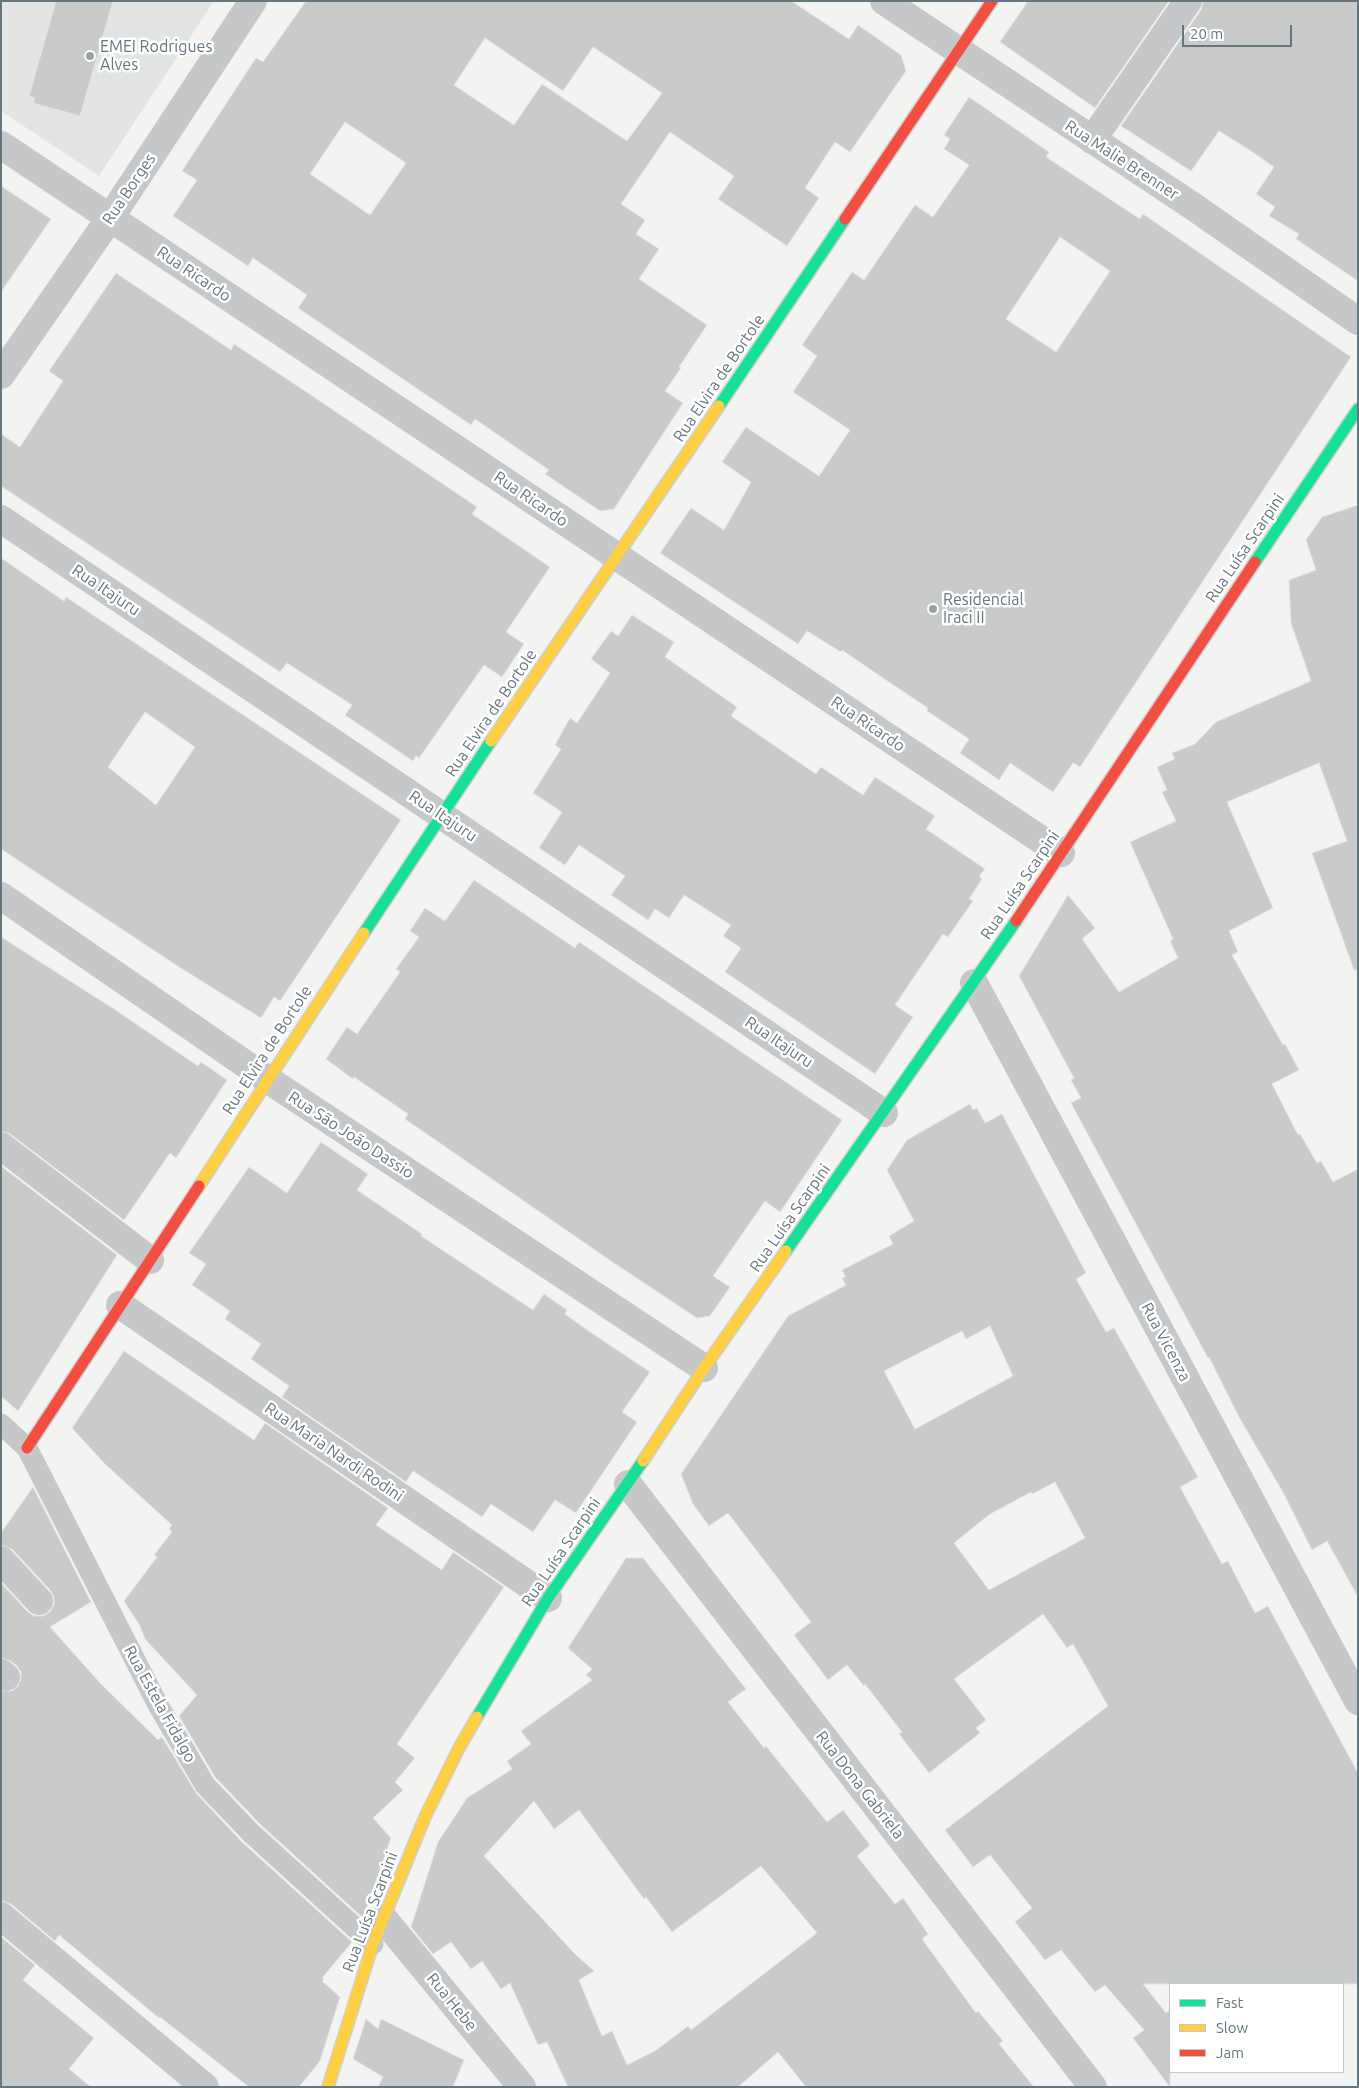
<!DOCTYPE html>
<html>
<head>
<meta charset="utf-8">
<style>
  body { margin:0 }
  #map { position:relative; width:1359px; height:2088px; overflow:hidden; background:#f3f3f2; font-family:Ubuntu,sans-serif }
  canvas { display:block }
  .frame { position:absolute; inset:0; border:2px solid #66767f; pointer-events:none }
  .legend { position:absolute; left:1169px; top:1983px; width:175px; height:90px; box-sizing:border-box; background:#fff; border:1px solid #c2c8cc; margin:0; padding:6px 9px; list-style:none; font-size:15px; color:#66767f }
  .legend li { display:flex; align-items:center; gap:10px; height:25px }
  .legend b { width:25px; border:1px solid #c2c8cc }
  .scale { position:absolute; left:1182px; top:25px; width:110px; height:22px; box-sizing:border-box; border:2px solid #66767f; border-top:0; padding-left:6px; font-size:15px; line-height:18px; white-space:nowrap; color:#66767f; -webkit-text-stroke:4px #fff; paint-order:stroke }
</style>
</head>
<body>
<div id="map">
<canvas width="1359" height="2088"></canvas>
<div class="frame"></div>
<ul class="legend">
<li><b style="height:6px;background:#16e098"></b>Fast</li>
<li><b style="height:6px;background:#ffcf43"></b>Slow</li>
<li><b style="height:6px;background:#f24e42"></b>Jam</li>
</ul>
<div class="scale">20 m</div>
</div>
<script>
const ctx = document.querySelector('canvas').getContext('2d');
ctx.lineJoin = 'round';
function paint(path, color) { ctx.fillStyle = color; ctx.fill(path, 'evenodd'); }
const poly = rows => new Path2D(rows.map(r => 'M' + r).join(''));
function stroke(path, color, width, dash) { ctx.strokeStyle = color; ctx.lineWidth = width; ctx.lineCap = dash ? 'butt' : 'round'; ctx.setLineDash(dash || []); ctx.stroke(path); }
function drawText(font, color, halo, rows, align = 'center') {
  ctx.font = font + ' Ubuntu,sans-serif'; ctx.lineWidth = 5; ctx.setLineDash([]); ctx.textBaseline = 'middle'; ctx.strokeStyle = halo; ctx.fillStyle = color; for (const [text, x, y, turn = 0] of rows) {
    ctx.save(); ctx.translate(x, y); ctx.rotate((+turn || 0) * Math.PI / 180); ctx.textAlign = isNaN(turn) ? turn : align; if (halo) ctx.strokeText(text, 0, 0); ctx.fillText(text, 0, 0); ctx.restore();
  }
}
paint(poly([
  [1,1,214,1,99,176,1,111]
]), '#e3e4e4');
const building = poly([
  [56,1,113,1,80,116,33,103,35,98,29,96,56,1],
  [306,1,791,1,849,39,858,25,901,55,906,71,850,152,835,142,805,188,819,198,787,246,718,199,734,176,670,132,621,204,645,220,636,234,659,249,639,279,707,325,679,367,681,368,665,391,683,403,614,509,600,511,545,474,549,470,475,419,471,425,298,308,307,295,253,258,248,266,173,216,197,180,182,171,256,58,263,62,306,1],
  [485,38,563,91,593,47,662,93,627,141,542,84,514,125,454,85,485,38],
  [345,122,406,163,370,215,310,174,345,122],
  [1028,1,1169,1,1095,108,1000,42,1028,1],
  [1203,1,1358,1,1358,281,1296,239,1299,234,1269,216,1275,207,1256,194,1274,167,1248,149,1219,131,1191,171,1121,126,1201,10,1203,1],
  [969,97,1049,152,1046,157,1140,219,1143,214,1351,357,1080,767,1073,763,1053,792,1010,763,999,780,960,753,969,739,927,711,928,708,883,678,842,650,841,652,807,631,798,644,660,553,691,508,724,530,751,482,722,462,746,427,819,476,850,430,793,392,817,356,802,345,852,272,864,280,915,205,933,217,969,165,944,149,950,139,944,135,969,97],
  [1060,237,1110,271,1056,352,1006,319,1060,237],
  [1,186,51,219,1,292,1,186],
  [116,273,231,350,234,344,302,389,477,507,472,514,550,567,506,632,524,644,502,677,484,665,419,758,416,756,413,761,345,715,352,705,287,663,280,672,1,486,1,434,20,447,63,381,49,371,116,273],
  [1358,505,1358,970,1354,970,1312,853,1347,841,1319,763,1227,802,1273,908,1229,931,1238,952,1232,955,1283,1045,1285,1044,1299,1070,1272,1084,1298,1135,1300,1134,1317,1163,1321,1161,1333,1182,1358,1169,1358,1597,1327,1541,1312,1550,1284,1494,1239,1417,1209,1357,1208,1358,1071,1103,1081,1098,1071,1080,1074,1078,1019,976,1068,895,1095,928,1082,939,1119,992,1178,958,1170,941,1173,939,1130,842,1176,821,1162,792,1167,790,1157,767,1175,759,1172,753,1195,744,1216,722,1311,681,1291,623,1289,580,1316,570,1306,540,1322,517,1358,505],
  [1,558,64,601,66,597,401,820,280,1001,274,997,261,1018,176,965,1,849,1,558],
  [145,712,195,747,156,805,108,767,145,712],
  [632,615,674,642,665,657,737,707,731,716,816,774,821,767,863,795,875,777,935,816,926,829,985,869,979,876,982,879,969,899,973,901,948,937,943,934,895,1005,913,1017,875,1074,725,972,741,948,723,936,731,925,684,895,669,918,655,909,648,920,611,895,625,876,579,845,565,865,539,848,562,812,533,793,561,749,555,745,570,718,577,723,610,673,591,659,611,631,618,636,632,615],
  [474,880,575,948,579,942,842,1120,780,1212,765,1201,713,1276,730,1287,710,1316,697,1318,611,1261,405,1119,408,1114,354,1077,353,1079,326,1059,347,1027,357,1034,400,972,396,969,419,937,410,931,425,908,445,921,474,880],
  [1,937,114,1009,198,1066,201,1062,227,1080,176,1158,170,1153,124,1220,10,1134,1,1131,1,937],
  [970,1104,973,1110,977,1108,985,1123,1002,1114,1086,1273,1076,1279,1106,1332,1114,1328,1198,1477,1180,1487,1222,1564,1228,1561,1255,1613,1268,1606,1358,1773,1358,1984,1143,1984,1166,2013,1170,2010,1170,2087,1133,2038,1144,2030,1105,1985,1095,1992,1061,1950,1045,1960,1015,1922,1032,1908,990,1855,973,1867,945,1830,1108,1706,1073,1644,1067,1648,1043,1614,954,1679,986,1720,976,1728,980,1733,929,1773,899,1734,902,1732,865,1684,864,1686,847,1665,828,1680,794,1635,811,1622,728,1513,709,1526,693,1504,681,1474,788,1316,846,1285,842,1278,846,1277,842,1270,893,1244,889,1236,914,1221,887,1170,907,1140,970,1104],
  [990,1326,1013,1376,915,1429,884,1371,962,1331,966,1339,990,1326],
  [1055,1482,1085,1538,989,1590,954,1543,990,1514,1031,1492,1032,1494,1055,1482],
  [321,1142,368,1174,357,1190,422,1234,421,1236,533,1310,544,1294,567,1310,565,1314,587,1330,650,1372,622,1412,637,1422,576,1513,555,1500,533,1532,491,1504,482,1517,413,1471,406,1482,282,1397,289,1386,251,1359,261,1344,225,1319,230,1311,192,1285,206,1264,189,1253,249,1167,287,1193,321,1142],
  [1,1166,117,1255,18,1411,1,1396,1,1166],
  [124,1351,254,1440,265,1423,388,1508,376,1525,442,1570,453,1552,504,1587,397,1744,415,1758,395,1782,403,1790,373,1818,391,1838,363,1918,260,1824,215,1777,179,1716,197,1695,145,1639,140,1626,124,1601,157,1557,154,1555,172,1532,169,1529,172,1525,105,1464,72,1428,124,1351],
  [33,1487,91,1602,50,1627,101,1684,158,1740,161,1737,164,1740,196,1793,242,1842,352,1942,322,1978,324,1979,322,1981,340,1997,320,2061,299,2087,249,2087,160,2017,159,2018,59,1935,55,1941,11,1904,1,1901,1,1691,12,1691,18,1686,21,1679,21,1672,16,1665,10,1661,1,1658,1,1583,28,1612,34,1616,43,1616,50,1612,54,1605,54,1597,50,1590,12,1549,1,1545,1,1533,33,1487],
  [626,1558,643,1558,746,1689,728,1702,764,1748,766,1746,827,1822,843,1810,870,1845,857,1856,895,1904,903,1898,928,1934,922,1939,976,2013,978,2011,1003,2041,999,2044,1034,2087,806,2087,778,2052,738,2087,568,2087,547,2042,538,2045,510,1983,501,1989,482,1961,471,1969,451,1942,433,1954,411,1927,438,1842,467,1798,512,1769,507,1761,531,1744,521,1731,592,1680,586,1675,592,1669,568,1648,626,1558],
  [534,1801,554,1829,579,1810,644,1899,646,1897,672,1932,761,1866,817,1933,691,2030,688,2026,655,2051,627,2065,612,2031,602,2036,579,1980,594,1971,576,1955,484,1856,534,1801],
  [1,1937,35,1965,23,1980,94,2038,69,2069,91,2087,1,2087,1,1937],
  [366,2019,378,2029,381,2019,464,2060,453,2087,378,2087,383,2077,353,2059,366,2019]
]);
paint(building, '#c9cbcb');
stroke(building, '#e2e2e2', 1);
const fast = poly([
  [719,406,845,219],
  [1255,562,1358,409],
  [364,933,491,741],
  [786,1251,1016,921],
  [477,1717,548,1598,643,1461]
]);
const slow = poly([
  [491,741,719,406],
  [199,1186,364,933],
  [643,1461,704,1368,786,1251],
  [328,2087,373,1944,425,1817,459,1748,477,1717]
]);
const jam = poly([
  [845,219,992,1],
  [1016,921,1255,562],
  [27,1448,199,1186]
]);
stroke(fast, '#cfd0d0', 14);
stroke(slow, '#cfd0d0', 14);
stroke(jam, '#cfd0d0', 14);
stroke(poly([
  [1,1424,27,1448,158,1705,205,1785,251,1833,373,1944]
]), '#c5c7c8', 21);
stroke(poly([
  [884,1,1191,205,1358,321],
  [1092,140,1188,1],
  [1,145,1061,853],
  [1,375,110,218,253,1],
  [1,519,884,1113],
  [1,896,267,1079,704,1368],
  [974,983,1358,1701],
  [1,1146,150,1260],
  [120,1305,548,1598],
  [628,1484,1093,2087],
  [1,1560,39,1601],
  [1,1673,6,1677],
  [1,1916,205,2087],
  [383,1918,522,2087]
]), '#c5c7c8', 28);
stroke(fast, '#16e098', 11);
stroke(slow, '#ffcf43', 11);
stroke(jam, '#f24e42', 11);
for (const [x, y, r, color] of [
  [90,56,5,"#97a2a7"],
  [933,609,5,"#97a2a7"]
]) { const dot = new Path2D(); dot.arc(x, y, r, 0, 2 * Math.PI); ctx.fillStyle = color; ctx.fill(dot); stroke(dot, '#fff', 2); }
drawText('16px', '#66767f', '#fff', [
  ["EMEI Rodrigues",100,47],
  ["Alves",100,65],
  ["Residencial",943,600],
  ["Iraci II",943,618]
], 'left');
drawText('16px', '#66767f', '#fff', [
  ["Rua Malie Brenner",1122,160,33],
  ["Rua Borges",129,189,-56],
  ["Rua Ricardo",194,274,34],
  ["Rua Elvira de Bortole",719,378,-56],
  ["Rua Ricardo",531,499,34],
  ["Rua Luísa Scarpini",1245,548,-56],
  ["Rua Itajuru",106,590,34],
  ["Rua Elvira de Bortole",491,713,-56],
  ["Rua Ricardo",868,724,34],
  ["Rua Itajuru",443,816,34],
  ["Rua Luísa Scarpini",1020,885,-56],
  ["Rua Itajuru",779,1042,34],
  ["Rua Elvira de Bortole",267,1050,-57],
  ["Rua São João Dassio",351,1135,33],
  ["Rua Luísa Scarpini",790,1218,-55],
  ["Rua Vicenza",1166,1342,62],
  ["Rua Maria Nardi Rodini",334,1452,34],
  ["Rua Luísa Scarpini",561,1552,-56],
  ["Rua Estela Fidalgo",160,1704,61],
  ["Rua Dona Gabriela",860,1785,52],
  ["Rua Luísa Scarpini",370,1912,-69],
  ["Rua Hebe",452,2002,51]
]);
</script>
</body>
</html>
